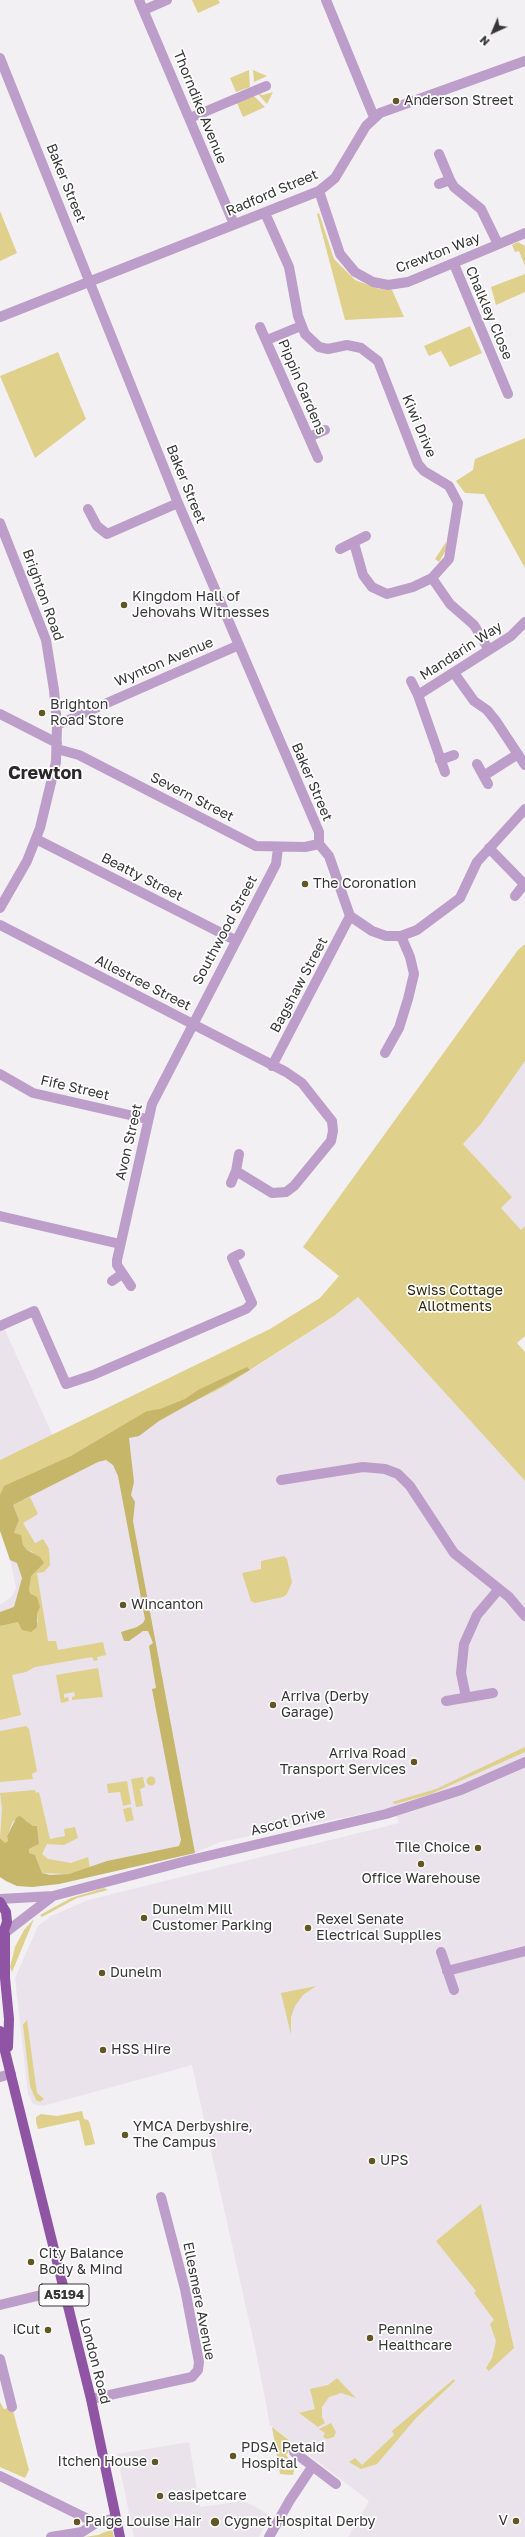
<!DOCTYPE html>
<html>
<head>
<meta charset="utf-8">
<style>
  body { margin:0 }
  #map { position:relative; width:525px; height:2537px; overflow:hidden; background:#f2f0f3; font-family:"Golos Text",sans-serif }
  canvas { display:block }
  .north { position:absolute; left:473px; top:12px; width:40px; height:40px; -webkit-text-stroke:3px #fff; paint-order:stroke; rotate:224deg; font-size:11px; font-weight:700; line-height:16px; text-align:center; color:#383738 }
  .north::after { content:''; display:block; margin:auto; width:14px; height:18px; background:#383738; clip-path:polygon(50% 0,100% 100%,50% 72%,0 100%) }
</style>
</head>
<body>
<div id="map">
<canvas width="525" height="2537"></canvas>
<div class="north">N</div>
</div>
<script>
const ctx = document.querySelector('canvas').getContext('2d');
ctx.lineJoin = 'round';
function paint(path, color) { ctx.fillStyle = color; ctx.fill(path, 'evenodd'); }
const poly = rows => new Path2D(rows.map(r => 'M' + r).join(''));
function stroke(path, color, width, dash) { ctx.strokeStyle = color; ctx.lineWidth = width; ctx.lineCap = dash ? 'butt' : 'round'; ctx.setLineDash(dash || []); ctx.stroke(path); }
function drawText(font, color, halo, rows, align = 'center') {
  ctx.font = font + ' "Golos Text",sans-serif'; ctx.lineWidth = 3.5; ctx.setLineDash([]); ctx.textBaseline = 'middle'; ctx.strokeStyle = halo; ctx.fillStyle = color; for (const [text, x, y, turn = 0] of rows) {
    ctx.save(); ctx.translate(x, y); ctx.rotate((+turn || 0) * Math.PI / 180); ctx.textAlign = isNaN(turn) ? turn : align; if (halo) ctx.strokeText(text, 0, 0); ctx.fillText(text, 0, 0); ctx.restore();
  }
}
paint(poly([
  [525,1061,525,1226,521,1230,501,1208,512,1197,463,1144,481,1124],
  [358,1297,525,1481,525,2537,348,2537,369,2501,270,2425,256,2352,192,2065,43,2106,33,2104,28,2094,15,1978,38,1926,51,1916,88,1900,399,1823,392,1808,220,1842,195,1853,59,1884,32,1887,17,1886,6,1881,0,1877,0,1605,12,1596,16,1588,0,1511,164,1414,225,1386,262,1363,334,1316],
  [0,1319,53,1436,0,1460],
  [189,2442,200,2507,244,2501,256,2507,270,2516,259,2537,134,2537,117,2454]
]), '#eae3ec');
paint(poly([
  [192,0,218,0,220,3,198,13],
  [249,70,250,87,236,92,230,78],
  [253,70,267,76,254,82],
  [273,92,267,104,258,94,263,95],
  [254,96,265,107,243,117,237,103],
  [0,211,17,253,0,261],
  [319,213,334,259,355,280,379,289,392,290,404,317,345,320,317,214],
  [518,242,525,246,525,266,519,251,515,252,512,245],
  [525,274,525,292,496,305,491,287],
  [470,326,482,353,450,367,441,351,429,356,424,346],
  [58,352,86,419,35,458,0,376],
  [525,438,525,568,484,494,465,493,456,481,473,470,475,459],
  [446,542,446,550,439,562,435,559],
  [525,944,525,1061,481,1124,463,1144,512,1197,501,1208,521,1230,525,1226,525,1336,517,1343,525,1352,525,1481,358,1297,334,1316,225,1386,0,1499,0,1460,270,1329,320,1298,339,1276,303,1247,518,950],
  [30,1497,38,1514,23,1523,35,1543,43,1539,49,1549,50,1565,44,1572,37,1573,48,1641,56,1641,58,1650,103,1642,106,1655,97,1657,98,1660,94,1661,92,1657,35,1667,26,1672,12,1675,21,1715,0,1720,0,1626,18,1622,38,1622,37,1614,40,1607,29,1590,33,1552,27,1550,14,1533,19,1520,13,1505],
  [284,1556,287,1559,292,1582,287,1594,283,1597,255,1603,251,1601,242,1573,261,1569,261,1561],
  [98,1668,103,1697,72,1700,72,1697,75,1696,74,1692,64,1694,64,1698,68,1697,69,1701,61,1703,56,1675],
  [26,1726,29,1729,37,1771,32,1774,33,1779,0,1782,0,1731],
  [525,1747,525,1752,431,1794,395,1804,392,1802,436,1789],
  '146.5 1781a4.5 4.5 0 1 1 9 0a4.5 4.5 0 1 1-9 0Z',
  [143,1777,145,1787,140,1789,143,1806,136,1807,131,1779],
  [127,1781,131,1804,123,1806,120,1792,108,1793,107,1784],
  [35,1790,36,1793,39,1792,50,1839,65,1836,64,1829,75,1827,78,1838,64,1845,47,1844,42,1854,48,1859,71,1863,88,1857,90,1868,69,1874,42,1873,35,1855,29,1854,29,1849,39,1844,37,1826,33,1826,26,1820,13,1821,7,1836,8,1841,5,1843,0,1838,2,1809,0,1793],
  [131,1807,134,1820,126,1822,123,1809],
  [104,1888,108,1890,77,1898,42,1917,40,1915,71,1898],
  [34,1919,15,1965,12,1972,10,1967,15,1947,24,1930],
  [316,1986,303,1995,295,2006,291,2017,291,2035,281,1993],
  [27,2020,37,2093,44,2099,40,2102,36,2100,30,2086,23,2025],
  [82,2111,84,2119,88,2120,90,2124,95,2144,85,2146,79,2120,38,2129,36,2122,36,2117,41,2114,57,2116],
  [481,2204,514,2348,489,2371,486,2368,492,2358,496,2341,490,2324,494,2320,474,2293,476,2291,436,2241],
  [337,2378,356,2398,341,2393,329,2397,322,2407,322,2417,325,2423,318,2427,299,2413,315,2409,310,2389,328,2385],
  [454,2379,455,2381,416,2418,377,2464,361,2469,349,2462,355,2458,362,2465,394,2435,392,2431],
  [0,2402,4,2409,12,2407,29,2470,25,2478,0,2467],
  [331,2423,336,2432,334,2437,327,2439,323,2437,325,2433,319,2429],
  [272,2427,294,2444,286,2455,295,2466,293,2475,280,2474],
  [112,2529,114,2537,85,2537,98,2535]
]), '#dfd08c');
paint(poly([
  [247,1367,250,1370,159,1421,139,1436,129,1438,134,1482,131,1495,135,1502,133,1521,195,1853,59,1884,32,1887,17,1886,6,1881,0,1877,0,1838,5,1843,8,1841,7,1836,17,1817,20,1816,33,1826,37,1826,39,1844,29,1849,29,1853,35,1855,42,1873,50,1875,69,1874,107,1861,179,1846,181,1840,152,1689,156,1688,149,1646,153,1643,151,1638,148,1631,143,1631,129,1641,124,1641,121,1632,137,1627,143,1623,145,1619,118,1476,113,1465,106,1460,98,1462,13,1505,19,1520,14,1533,21,1535,23,1545,27,1550,40,1557,44,1563,31,1576,29,1590,31,1594,37,1597,40,1607,37,1614,37,1627,31,1632,22,1630,18,1622,0,1626,0,1612,14,1607,22,1578,17,1563,10,1560,0,1531,0,1495,4,1486,71,1456,147,1411,160,1409,185,1399,198,1390]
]), '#c6b669');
stroke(poly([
  [139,0,234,224],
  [326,0,374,117],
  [144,10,167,0],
  [0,58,178,503,319,832,319,844,329,856,350,916],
  [190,118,266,86],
  [439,154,450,180,454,187,481,209,498,244],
  [439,184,450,180],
  [319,191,340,254,355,272,373,282,388,285,408,282,525,233],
  [265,213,289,267,298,316,305,334,319,347,328,349,347,345,361,348,378,361,418,464,424,471,449,486,458,503,449,559,432,578,413,587,387,594,372,587,363,575,354,543],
  [454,264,508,394],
  [0,317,319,191,335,178,366,126,380,113,525,61],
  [260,327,318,458],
  [267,340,301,326],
  [309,437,325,430],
  [88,509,97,526,107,534,178,503],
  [0,523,46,640,54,690,57,725,56,762,40,828,27,861,0,908],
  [340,549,366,536],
  [432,578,450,604,474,625,489,650],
  [454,673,474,701,487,710,496,721,525,765],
  [411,681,418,695],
  [0,714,57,743],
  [57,725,239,645],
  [57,749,79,755,256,846,305,847,319,844],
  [440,760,454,755],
  [477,764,488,784],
  [445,772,418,695,511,636,525,622],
  [485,775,518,754],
  [36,839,235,940],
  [489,848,524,884],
  [515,896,525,883],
  [350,916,372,931,386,936,401,936,417,930,460,898,477,862,525,809],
  [0,925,286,1072,302,1083,332,1121,333,1131,331,1141,294,1186,286,1192,272,1193,236,1171,239,1154],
  [385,1053,399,1028,408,999,414,974,410,957,401,936],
  [272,1066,350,916],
  [0,1074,33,1093,147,1119],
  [231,1183,236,1171],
  [0,1216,120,1244],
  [112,1281,122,1274],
  [131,1286,117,1265,117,1260,152,1104,276,864,278,848],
  [0,1326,34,1311,66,1384,93,1375,246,1309,252,1303,232,1258,240,1254],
  [281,1480,363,1467,385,1469,398,1474,410,1486,454,1553,509,1597,525,1616],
  [466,1697,461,1673,464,1644,477,1615,499,1589],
  [446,1701,493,1693],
  [0,1899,53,1896,186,1861,386,1814,461,1790,525,1762],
  [6,1932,53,1896],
  [441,1952,454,1990],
  [447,1971,525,1951],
  [0,2077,11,2074],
  [0,2305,62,2290],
  [0,2359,12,2407],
  [91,2399,183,2379,192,2377,198,2370,199,2362,185,2289,161,2197],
  [294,2452,336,2484],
  [0,2476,96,2523],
  [51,2537,82,2532,96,2523,115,2518],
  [269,2537,290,2500,312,2467]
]), '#bd9dc9', 10);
stroke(poly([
  [0,1902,6,1912,7,1922,1,1939],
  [5,1934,5,1978,9,2019,8,2047],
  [0,2031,91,2399,120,2537]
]), '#8f54a4', 10);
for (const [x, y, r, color] of [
  [396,101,4,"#625724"],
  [124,605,4,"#625724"],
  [42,713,4,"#625724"],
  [305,884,4,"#625724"],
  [123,1605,4,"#625724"],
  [273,1705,4,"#625724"],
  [414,1762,4,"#625724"],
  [478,1848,4,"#625724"],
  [421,1864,4,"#625724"],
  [144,1918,4,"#625724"],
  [308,1928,4,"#625724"],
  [102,1973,4,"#625724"],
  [103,2050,4,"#625724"],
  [125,2135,4,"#625724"],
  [372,2161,4,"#625724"],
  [31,2262,4,"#625724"],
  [48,2330,4,"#625724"],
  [370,2338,4,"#625724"],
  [233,2456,4,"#625724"],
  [155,2462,4,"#625724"],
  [160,2496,4,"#625724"],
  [516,2521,4,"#625724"],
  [77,2522,4,"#625724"],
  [215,2522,5,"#625724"]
]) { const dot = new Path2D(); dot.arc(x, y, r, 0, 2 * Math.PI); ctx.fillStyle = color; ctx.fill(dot); stroke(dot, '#fff', 1.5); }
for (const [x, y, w] of [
  [64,2295,50]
]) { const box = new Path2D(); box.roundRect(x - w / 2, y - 11, w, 22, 3); ctx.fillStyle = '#fff'; ctx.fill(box); stroke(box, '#383738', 1); }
drawText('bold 13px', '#383738', null, [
  ["A5194",64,2295]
]);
drawText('14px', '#383738', '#fff', [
  ["Anderson Street",404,101],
  ["Kingdom Hall of",132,597],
  ["Jehovahs Witnesses",132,613],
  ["Brighton",50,705],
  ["Road Store",50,721],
  ["The Coronation",313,884],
  ["Wincanton",131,1605],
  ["Arriva (Derby",281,1697],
  ["Garage)",281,1713],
  ["Arriva Road",406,1754,"right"],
  ["Transport Services",406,1770,"right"],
  ["Tile Choice",470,1848,"right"],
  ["Office Warehouse",421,1879,"center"],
  ["Dunelm Mill",152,1910],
  ["Customer Parking",152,1926],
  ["Rexel Senate",316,1920],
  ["Electrical Supplies",316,1936],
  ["Dunelm",110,1973],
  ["HSS Hire",111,2050],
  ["YMCA Derbyshire,",133,2127],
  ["The Campus",133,2143],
  ["UPS",380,2161],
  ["City Balance",39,2254],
  ["Body & Mind",39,2270],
  ["iCut",40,2330,"right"],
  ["Pennine",378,2330],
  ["Healthcare",378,2346],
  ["PDSA Petaid",241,2448],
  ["Hospital",241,2464],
  ["Itchen House",147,2462,"right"],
  ["easipetcare",168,2496],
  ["V",508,2521,"right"],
  ["Paige Louise Hair",85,2522],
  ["Cygnet Hospital Derby",224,2522]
], 'left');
drawText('14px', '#383738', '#fff', [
  ["Thorndike Avenue",200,107,68],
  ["Baker Street",66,183,68],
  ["Radford Street",272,193,-23],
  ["Crewton Way",438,253,-21],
  ["Chalkley Close",489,313,67],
  ["Pippin Gardens",302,387,67],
  ["Kiwi Drive",419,426,67],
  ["Baker Street",186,484,68],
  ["Brighton Road",43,595,70],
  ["Mandarin Way",461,651,-33],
  ["Wynton Avenue",164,662,-23],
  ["Baker Street",312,782,67],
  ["Severn Street",192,797,27],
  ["Beatty Street",142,877,27],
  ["Southwood Street",225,930,-62],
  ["Allestree Street",143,983,27],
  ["Bagshaw Street",299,985,-62],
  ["Fife Street",75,1088,13],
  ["Avon Street",129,1142,-77],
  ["Ascot Drive",288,1822,-14],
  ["Ellesmere Avenue",199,2301,79],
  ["London Road",95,2361,76]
]);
drawText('14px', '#332b09', '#fff', [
  ["Swiss Cottage",455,1291],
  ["Allotments",455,1307]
]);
drawText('bold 18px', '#2a282a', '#fff', [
  ["Crewton",45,773]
]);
</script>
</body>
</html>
